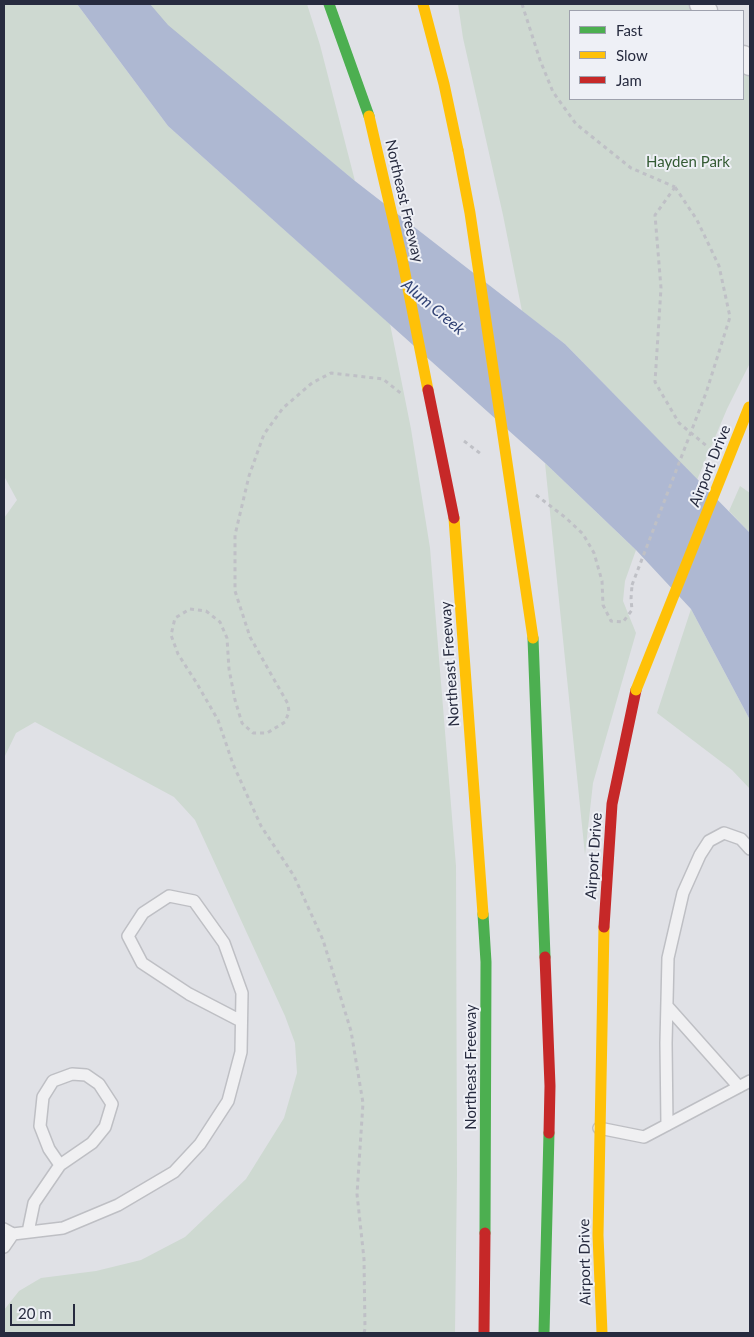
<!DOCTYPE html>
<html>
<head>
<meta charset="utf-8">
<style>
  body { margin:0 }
  #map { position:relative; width:754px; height:1337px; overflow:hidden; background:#e0e1e6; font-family:Lato,sans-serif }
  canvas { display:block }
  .frame { position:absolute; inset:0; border:5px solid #272b3f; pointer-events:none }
  .legend { position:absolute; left:569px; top:10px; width:175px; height:90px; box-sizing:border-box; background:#eef0f6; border:1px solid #9ea1ad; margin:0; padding:6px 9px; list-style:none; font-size:15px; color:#272b3f }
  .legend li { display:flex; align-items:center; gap:10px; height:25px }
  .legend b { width:25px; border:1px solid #9ea1ad }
  .scale { position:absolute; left:10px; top:1304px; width:65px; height:22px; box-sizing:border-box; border:2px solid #272b3f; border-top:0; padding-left:6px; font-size:15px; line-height:18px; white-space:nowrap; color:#272b3f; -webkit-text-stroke:4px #eef0f6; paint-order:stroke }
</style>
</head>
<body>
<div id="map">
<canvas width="754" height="1337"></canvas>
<div class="frame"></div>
<ul class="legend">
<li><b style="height:6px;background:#4caf50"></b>Fast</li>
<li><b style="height:6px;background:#ffc107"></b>Slow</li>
<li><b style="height:6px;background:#c62828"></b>Jam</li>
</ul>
<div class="scale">20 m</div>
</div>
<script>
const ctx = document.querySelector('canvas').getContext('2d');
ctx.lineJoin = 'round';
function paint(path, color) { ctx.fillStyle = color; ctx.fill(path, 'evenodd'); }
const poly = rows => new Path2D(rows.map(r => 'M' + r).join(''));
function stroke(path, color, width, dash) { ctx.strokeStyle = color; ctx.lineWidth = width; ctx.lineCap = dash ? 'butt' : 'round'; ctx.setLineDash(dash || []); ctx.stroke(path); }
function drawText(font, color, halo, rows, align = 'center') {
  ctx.font = font + ' Lato,sans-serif'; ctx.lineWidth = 4; ctx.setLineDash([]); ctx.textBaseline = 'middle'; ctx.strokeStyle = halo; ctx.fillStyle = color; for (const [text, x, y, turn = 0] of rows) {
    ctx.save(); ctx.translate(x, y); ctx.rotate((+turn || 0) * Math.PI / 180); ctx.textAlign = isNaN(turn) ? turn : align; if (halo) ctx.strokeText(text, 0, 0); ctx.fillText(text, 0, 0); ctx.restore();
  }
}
paint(poly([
  [4,4,77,4,168,126,390,324,411,429,430,548,456,866,457,1174,455,1333,6,1333,5,1332,4,1310,19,1291,41,1278,96,1271,141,1260,185,1237,246,1179,284,1118,297,1073,295,1043,285,1016,195,820,174,797,35,722,16,733,4,758,4,518,17,500,4,476],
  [113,4,307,4,320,45,355,181,328,159],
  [458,4,713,4,718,11,570,11,570,99,743,99,743,46,750,53,750,363,727,409,697,480,565,344,522,311,503,215,463,38],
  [545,463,636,550,625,581,623,601,636,633,593,783,585,855],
  [740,486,750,493,750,533,729,511],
  [691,609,750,720,750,789,732,770,657,713]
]), '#ced9d1');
paint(poly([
  [77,4,150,4,168,25,355,181,565,344,750,533,750,720,691,609,636,550,545,463,168,126]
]), '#aeb8d2');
const lane = poly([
  [667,1006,739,1087],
  [667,1125,666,1043,668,958,683,893,700,855,709,841,724,833,741,839,750,849],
  [599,1128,644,1137,750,1081],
  [4,1229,13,1234,63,1228,118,1205,174,1172,200,1144,228,1101,241,1052,242,993,224,943,194,901,169,896,143,913,128,936,142,963,189,994,241,1021],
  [28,1232,34,1203,60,1165,92,1143,105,1127,112,1104,99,1084,86,1075,72,1074,53,1081,43,1097,40,1126,49,1149,60,1165],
  [4,1247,13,1234]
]);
const street = poly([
  [701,4,706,11],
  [743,57,750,64]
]);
stroke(lane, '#bebfc4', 14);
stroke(street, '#bebfc4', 25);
stroke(poly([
  [522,4,540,60,553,92,576,124,631,168,675,187],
  [675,187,655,215,661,288,655,382,679,423,708,447],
  [675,187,697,220,719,266,730,317,706,393],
  [464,441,481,454],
  [536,495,566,518,583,534,594,553,602,581,603,605,611,621,623,622,632,610,631,599,632,585],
  [364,1333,365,1329,364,1259,357,1194,363,1103,351,1031,323,940,294,876,261,826,233,764,218,720,196,682,178,654,171,635,175,618,190,609,206,611,220,622,227,638,229,669,235,700,242,723,253,733,267,733,285,722,289,712,288,704,250,637,235,591,235,535,249,476,264,434,283,408,312,383,331,373,383,379,403,395]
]), '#bfc0c6', 3, [4, 4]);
stroke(lane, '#f0f0f2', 11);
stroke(street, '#f0f0f2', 22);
stroke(poly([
  [329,4,369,116],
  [533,638,545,957],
  [483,914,486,962,485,1233],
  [544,1333,549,1133]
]), '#4caf50', 11);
stroke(poly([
  [423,4,444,84,458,150],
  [454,518,483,914],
  [602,1333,598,1235,604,927]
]), '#ffc107', 11);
stroke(poly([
  [604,927,612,804,636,690],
  [545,957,550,1086,549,1133],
  [484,1333,485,1233]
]), '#c62828', 11);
stroke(poly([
  [632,585,706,393]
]), '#bfc0c6', 3, [4, 4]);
stroke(poly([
  [369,116,402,258,428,390],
  [458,150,470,213,533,638],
  [636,690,749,407]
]), '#ffc107', 11);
stroke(poly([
  [428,390,454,518]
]), '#c62828', 11);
drawText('15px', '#345b34', '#eef0f6', [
  ["Hayden Park",688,162]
]);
drawText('15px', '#272b3f', '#eef0f6', [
  ["Northeast Freeway",404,201,77],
  ["Airport Drive",710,466,-68],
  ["Northeast Freeway",450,664,-94],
  ["Airport Drive",594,856,-86],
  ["Northeast Freeway",471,1067,-90],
  ["Airport Drive",585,1262,-91]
]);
drawText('italic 16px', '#314274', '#eef0f6', [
  ["Alum Creek",433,307,40]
]);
</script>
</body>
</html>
